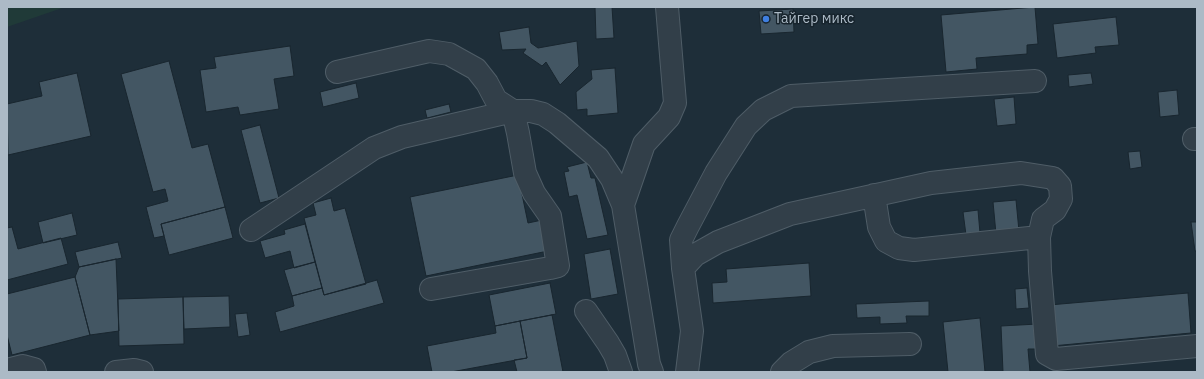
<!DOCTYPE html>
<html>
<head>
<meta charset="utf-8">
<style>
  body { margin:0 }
  #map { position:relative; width:1204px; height:379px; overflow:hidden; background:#1e2e39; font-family:"IBM Plex Sans",sans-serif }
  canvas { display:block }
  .frame { position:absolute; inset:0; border:8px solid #acbac6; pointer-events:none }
</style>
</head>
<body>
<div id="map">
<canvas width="1204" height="379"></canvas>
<div class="frame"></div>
</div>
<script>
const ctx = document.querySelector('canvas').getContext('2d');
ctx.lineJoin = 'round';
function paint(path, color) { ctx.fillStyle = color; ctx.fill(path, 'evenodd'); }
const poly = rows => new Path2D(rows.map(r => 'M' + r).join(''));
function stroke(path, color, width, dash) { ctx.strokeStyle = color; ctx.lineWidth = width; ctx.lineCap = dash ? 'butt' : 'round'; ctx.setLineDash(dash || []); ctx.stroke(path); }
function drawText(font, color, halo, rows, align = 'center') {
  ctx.font = font + ' "IBM Plex Sans",sans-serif'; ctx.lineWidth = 3; ctx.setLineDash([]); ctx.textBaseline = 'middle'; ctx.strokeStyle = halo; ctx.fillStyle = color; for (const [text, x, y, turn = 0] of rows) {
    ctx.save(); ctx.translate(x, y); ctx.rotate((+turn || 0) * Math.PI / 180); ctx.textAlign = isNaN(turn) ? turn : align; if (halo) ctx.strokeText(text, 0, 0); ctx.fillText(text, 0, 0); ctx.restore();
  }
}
paint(poly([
  [7,7,65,7,7,27]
]), '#203a38');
const building = poly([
  [595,7,612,7,614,38,596,39,595,7],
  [1035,7,1038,44,1027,45,1027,54,976,58,977,69,946,72,941,15,1035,7],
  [793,9,794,32,761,34,759,11,793,9],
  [1116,17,1119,45,1095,47,1096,53,1057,58,1053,24,1116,17],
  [529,27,531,43,538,48,577,41,579,66,560,85,546,62,542,66,523,53,526,49,502,50,499,32,529,27],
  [290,46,294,76,274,79,279,109,240,115,238,107,206,112,200,70,216,68,214,57,290,46],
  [169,61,192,148,208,144,225,207,161,224,164,236,154,238,146,207,168,201,165,189,153,192,121,74,169,61],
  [615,68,618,113,587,116,587,109,577,110,576,92,592,79,591,70,615,68],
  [77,73,91,136,8,155,7,104,42,96,39,82,77,73],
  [1091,73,1093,84,1069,87,1068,75,1091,73],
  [356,83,359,98,323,107,320,92,356,83],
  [1177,90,1179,115,1160,117,1158,92,1177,90],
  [1014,97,1016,124,997,126,994,99,1014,97],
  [449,104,451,112,427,118,425,110,449,104],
  [260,125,279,198,260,203,241,130,260,125],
  [1140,151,1142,167,1130,169,1128,152,1140,151],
  [587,162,591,178,595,178,608,235,587,239,577,195,569,197,564,172,569,171,567,167,587,162],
  [518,175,528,223,542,220,548,251,426,276,410,197,518,175],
  [331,198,334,211,345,208,366,284,324,295,304,218,316,215,313,203,331,198],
  [1016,200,1019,231,996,234,993,202,1016,200],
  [225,207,233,238,169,255,161,224,225,207],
  [978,210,980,233,966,235,963,212,978,210],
  [72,213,77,235,43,243,38,222,72,213],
  [1191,222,1197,222,1197,251,1195,251,1191,222],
  [305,224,315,262,294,268,290,251,265,258,260,241,285,234,284,230,305,224],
  [12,227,18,249,61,238,68,264,7,280,7,228,12,227],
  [118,242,122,258,79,267,75,252,118,242],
  [610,249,618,294,591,299,584,254,610,249],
  [116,259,119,331,90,335,75,277,79,267,116,259],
  [315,262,322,288,292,296,284,270,315,262],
  [809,263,811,296,713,303,712,283,727,282,726,269,809,263],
  [75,277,90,335,12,355,7,335,7,294,75,277],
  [377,280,384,303,280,332,275,312,294,306,292,296,322,288,324,295,377,280],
  [550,283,556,314,495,326,489,295,550,283],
  [1027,288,1029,308,1016,309,1015,289,1027,288],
  [1188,293,1191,333,1052,346,1049,305,1188,293],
  [229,296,230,327,184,329,183,297,229,296],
  [183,297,184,344,119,346,118,299,183,297],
  [929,301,929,316,906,316,907,323,880,324,880,317,857,318,856,304,929,301],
  [247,313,250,335,238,337,235,314,247,313],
  [552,315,563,372,517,372,514,360,527,358,520,321,552,315],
  [980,318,985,372,948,372,943,322,980,318],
  [520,321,527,358,451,372,432,372,427,346,496,333,495,326,520,321],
  [1038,324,1040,349,1028,349,1030,372,1003,372,1001,326,1038,324]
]);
paint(building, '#435663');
stroke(building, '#19262f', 1);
const minor = poly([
  [337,72,429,51,449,54,476,69,487,83,496,100,513,111,518,133,525,173,534,193,550,216,558,266,550,268,431,289],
  [1194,139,1197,139],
  [874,195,879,227,886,241,899,248,914,250,1039,237],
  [623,205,644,144,669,117,675,103,667,7],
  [251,230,374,148,402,137,513,111,531,111,543,114,557,123,598,158,612,179,623,205,649,364,652,372],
  [683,268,681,240,688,226,716,173,746,126,763,110,791,96,1035,81],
  [586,311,608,343,615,355,621,372],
  [7,370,23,366,34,369,35,372],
  [116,372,134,370,142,372],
  [687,372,692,331,683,268,695,255,718,242,790,214,931,183,1021,173,1053,178,1060,186,1061,199,1055,210,1043,219,1039,237,1040,271,1047,354,1056,359,1197,346],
  [782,372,791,363,809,352,833,346,910,344]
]);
stroke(minor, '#4f5d67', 24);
stroke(minor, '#323f49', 22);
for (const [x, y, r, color] of [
  [766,19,4,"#3f7fe0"]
]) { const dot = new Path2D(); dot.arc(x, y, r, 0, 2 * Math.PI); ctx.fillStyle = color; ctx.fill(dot); stroke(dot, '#17242d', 1.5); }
drawText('14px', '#acbac6', '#17242d', [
  ["Тайгер микс",774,19]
], 'left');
</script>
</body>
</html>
